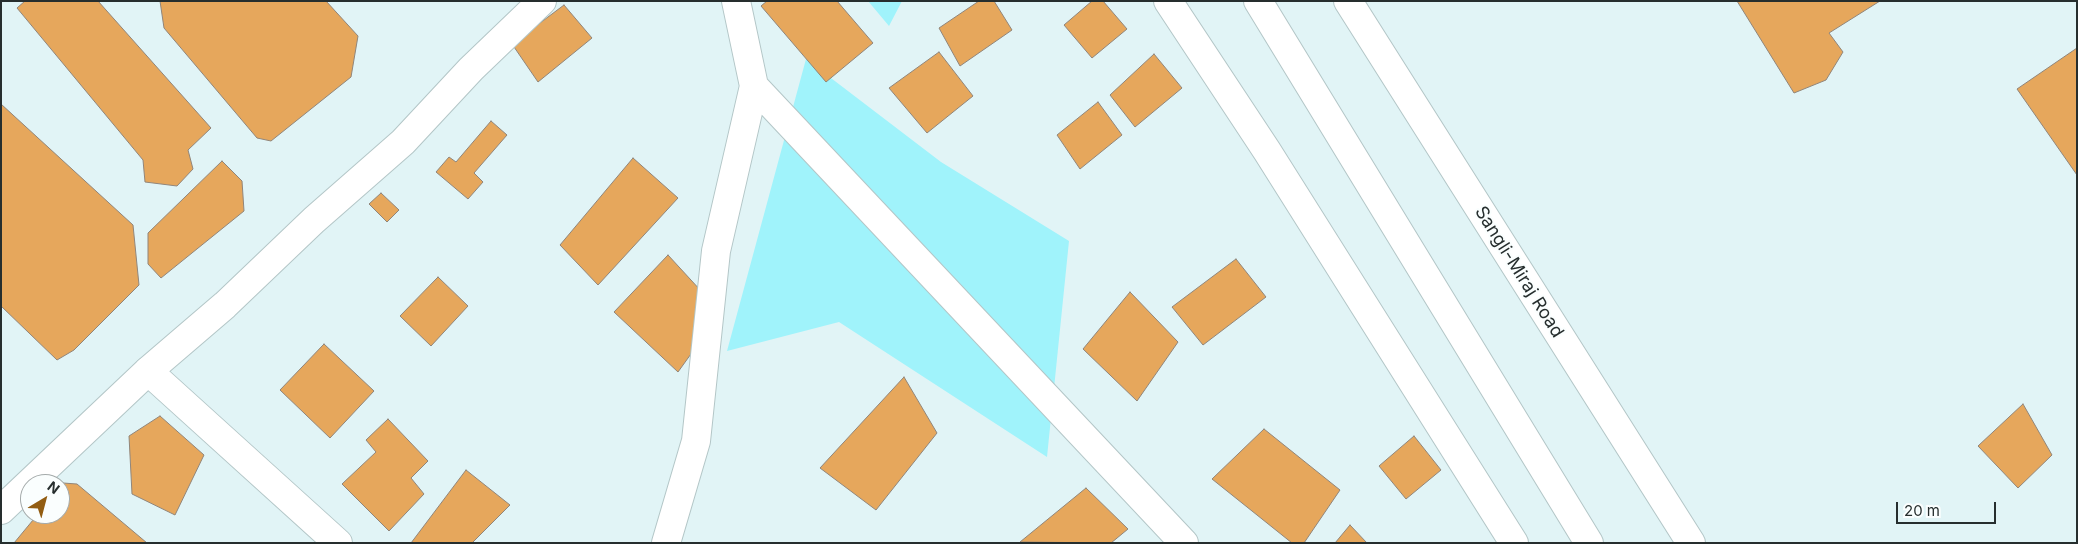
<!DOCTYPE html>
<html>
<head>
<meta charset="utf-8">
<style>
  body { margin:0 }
  #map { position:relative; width:2078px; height:544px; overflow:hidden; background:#e1f4f6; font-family:Inter,sans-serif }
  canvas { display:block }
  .frame { position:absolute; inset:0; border:2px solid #262e2e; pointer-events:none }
  .north { position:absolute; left:20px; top:474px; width:50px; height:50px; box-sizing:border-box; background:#fafefe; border:1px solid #a5abab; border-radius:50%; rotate:37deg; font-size:14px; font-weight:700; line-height:20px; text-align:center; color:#262e2e }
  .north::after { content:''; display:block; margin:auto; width:18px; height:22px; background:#925d12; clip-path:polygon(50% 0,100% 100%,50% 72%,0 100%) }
  .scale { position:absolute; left:1896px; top:502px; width:100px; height:22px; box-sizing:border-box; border:2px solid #262e2e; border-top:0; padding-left:6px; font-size:15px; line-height:18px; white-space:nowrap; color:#262e2e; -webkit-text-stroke:4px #fafefe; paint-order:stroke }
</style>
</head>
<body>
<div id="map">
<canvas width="2078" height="544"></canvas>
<div class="frame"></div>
<div class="north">N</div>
<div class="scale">20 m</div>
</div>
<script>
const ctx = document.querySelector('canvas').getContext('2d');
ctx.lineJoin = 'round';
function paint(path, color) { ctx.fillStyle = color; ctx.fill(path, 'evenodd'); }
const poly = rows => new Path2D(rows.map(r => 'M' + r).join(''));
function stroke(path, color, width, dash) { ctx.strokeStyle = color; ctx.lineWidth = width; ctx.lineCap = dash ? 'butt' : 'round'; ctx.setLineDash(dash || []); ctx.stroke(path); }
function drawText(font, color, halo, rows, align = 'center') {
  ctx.font = font + ' Inter,sans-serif'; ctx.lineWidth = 4; ctx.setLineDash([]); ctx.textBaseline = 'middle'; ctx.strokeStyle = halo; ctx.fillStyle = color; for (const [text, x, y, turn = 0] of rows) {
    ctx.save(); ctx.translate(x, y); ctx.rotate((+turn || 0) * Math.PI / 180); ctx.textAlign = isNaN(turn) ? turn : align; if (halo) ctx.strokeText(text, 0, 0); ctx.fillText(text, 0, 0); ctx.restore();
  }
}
paint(poly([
  [868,1,902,1,889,26],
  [806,59,941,162,1069,241,1047,457,839,322,727,351]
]), '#a0f3fb');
const building = poly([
  [25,1,98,1,211,128,188,150,193,169,177,186,145,182,143,160,17,8,25,1],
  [160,1,326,1,358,36,351,77,271,141,257,138,164,28,160,1],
  [767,1,837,1,873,43,826,82,761,6,767,1],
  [979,1,994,1,1012,30,960,66,939,28,979,1],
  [1092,1,1103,1,1127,29,1092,58,1064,25,1092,1],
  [1737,1,1880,1,1829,33,1843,52,1826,80,1794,93,1737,1],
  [564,5,592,38,538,82,512,44,564,5],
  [2077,48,2077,175,2017,89,2077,48],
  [939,52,973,96,927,133,889,88,939,52],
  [1154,54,1182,88,1135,127,1110,95,1154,54],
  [1098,102,1122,135,1080,169,1057,135,1098,102],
  [1,104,133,225,139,285,74,350,57,360,1,306,1,104],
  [491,121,507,135,474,173,483,182,468,199,436,172,449,157,456,162,491,121],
  [633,158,678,198,598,285,560,245,633,158],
  [222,161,242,181,244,211,161,278,148,264,148,233,222,161],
  [381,193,399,210,387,222,369,204,381,193],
  [668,255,702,292,706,333,678,372,614,312,668,255],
  [1236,259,1266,297,1203,345,1172,307,1236,259],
  [438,277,468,306,431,346,400,316,438,277],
  [1130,292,1178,342,1137,401,1083,349,1130,292],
  [324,344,374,391,330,438,280,390,324,344],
  [904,377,937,433,876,510,820,468,904,377],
  [2023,404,2052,455,2018,488,1978,446,2023,404],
  [160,416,204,455,175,515,132,494,129,436,160,416],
  [388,419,428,461,411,478,424,494,389,531,342,484,376,452,366,440,388,419],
  [1264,429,1340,490,1304,543,1292,543,1212,479,1264,429],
  [1414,436,1441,470,1406,499,1379,466,1414,436],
  [466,470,510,505,472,543,411,543,466,470],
  [63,483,77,484,147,543,14,543,38,514,60,514,60,487,63,483],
  [1086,488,1128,529,1111,543,1020,542,1086,488],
  [1350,525,1367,543,1335,543,1350,525]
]);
paint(building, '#e6a75c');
stroke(building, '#90857a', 1);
const minor = poly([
  [1168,1,1267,151,1514,543],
  [754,86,1184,543],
  [148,371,338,543],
  [666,543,696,441,716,251,754,86,736,1]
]);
const major = poly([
  [1,510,148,371,225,305,314,220,403,142,471,69,542,1]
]);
const highway = poly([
  [1258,1,1589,543],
  [1348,1,1691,543]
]);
stroke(minor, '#b3c6c7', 30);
stroke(major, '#b3c6c7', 30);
stroke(highway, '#b3c6c7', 30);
stroke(minor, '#fff', 28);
stroke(major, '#fff', 28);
stroke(highway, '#fff', 28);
drawText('18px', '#262e2e', '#fafefe', [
  ["Sangli-Miraj Road",1519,272,58]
]);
</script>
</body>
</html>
